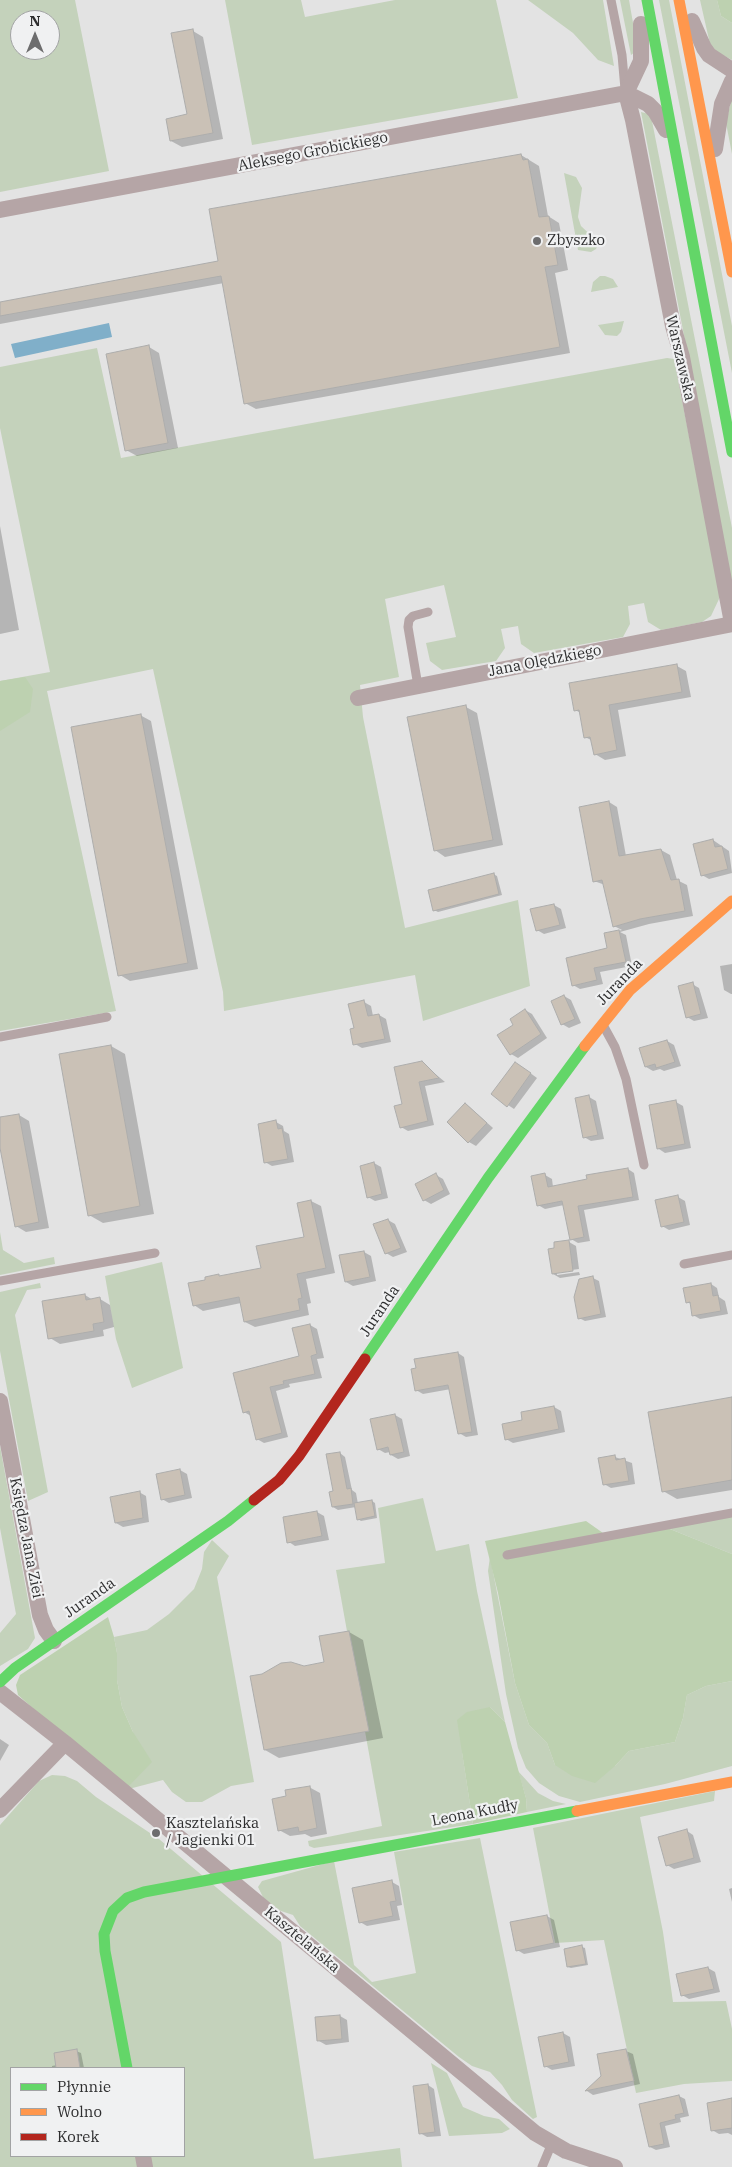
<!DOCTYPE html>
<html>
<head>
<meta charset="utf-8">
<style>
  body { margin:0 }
  #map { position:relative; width:732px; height:2167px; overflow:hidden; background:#e3e3e3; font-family:"IBM Plex Serif",serif }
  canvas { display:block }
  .legend { position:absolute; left:10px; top:2067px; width:175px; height:90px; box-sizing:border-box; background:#f0f1f2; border:1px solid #a2a3a4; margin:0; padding:6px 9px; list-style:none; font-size:15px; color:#2e2e2f }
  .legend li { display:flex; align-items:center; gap:10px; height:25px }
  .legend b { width:25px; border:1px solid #a2a3a4 }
  .north { position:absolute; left:10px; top:10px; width:50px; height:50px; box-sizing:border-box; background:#f0f1f2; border:1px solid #a2a3a4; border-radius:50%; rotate:0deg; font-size:14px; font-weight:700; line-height:20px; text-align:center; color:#2e2e2f }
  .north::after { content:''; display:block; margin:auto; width:18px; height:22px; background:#6d6d6e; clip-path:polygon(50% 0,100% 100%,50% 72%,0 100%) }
</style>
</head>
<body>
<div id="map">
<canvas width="732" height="2167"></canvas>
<ul class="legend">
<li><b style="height:6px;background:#63d668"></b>Płynnie</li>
<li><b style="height:6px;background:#ff974d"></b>Wolno</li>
<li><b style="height:6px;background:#b3261e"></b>Korek</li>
</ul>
<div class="north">N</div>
</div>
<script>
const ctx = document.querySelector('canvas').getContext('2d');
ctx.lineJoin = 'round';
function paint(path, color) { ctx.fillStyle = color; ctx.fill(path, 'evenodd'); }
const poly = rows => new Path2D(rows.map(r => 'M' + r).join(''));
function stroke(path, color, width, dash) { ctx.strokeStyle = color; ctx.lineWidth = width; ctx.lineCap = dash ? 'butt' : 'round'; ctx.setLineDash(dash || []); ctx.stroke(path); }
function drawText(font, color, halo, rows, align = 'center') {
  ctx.font = font + ' "IBM Plex Serif",serif'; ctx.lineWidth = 4.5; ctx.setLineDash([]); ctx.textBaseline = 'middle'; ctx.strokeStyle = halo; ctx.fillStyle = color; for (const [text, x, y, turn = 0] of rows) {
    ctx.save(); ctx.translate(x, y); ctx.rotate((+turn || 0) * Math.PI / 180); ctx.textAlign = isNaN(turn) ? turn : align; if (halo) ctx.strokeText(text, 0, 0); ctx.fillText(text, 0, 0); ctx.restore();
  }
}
paint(poly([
  [0,0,75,0,109,171,0,192],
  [20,20,50,20,50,50,20,50],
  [225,0,301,0,305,17,395,0,496,0,518,98,252,145],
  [528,0,603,0,614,66,598,60,573,33],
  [620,0,629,0,636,40,635,52,631,55],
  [659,0,669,0,732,326,732,373],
  [700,0,717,0,721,16,732,23,732,60,715,51,710,44],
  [732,97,732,154,726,123],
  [641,112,649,114,652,121,732,528,732,585],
  [564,173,576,177,582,188,578,217,581,226,599,243,596,249,591,252,578,250],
  [600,276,605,276,613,279,618,287,591,292,593,282],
  [624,321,621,332,617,336,605,335,598,325],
  [97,348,121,458,667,358,674,359,719,589,719,599,711,616,702,622,661,630,648,622,644,603,628,606,630,624,623,637,534,653,521,644,518,626,501,629,505,648,496,661,442,670,430,661,426,643,456,637,444,585,385,599,399,677,360,685,363,717,405,928,518,900,530,986,423,1021,415,975,224,1011,223,992,153,669,47,691,116,1011,0,1031,0,681,50,672,0,428,0,367],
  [0,1232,3,1250,24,1263,54,1257,55,1264,0,1275],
  [162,1262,183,1368,132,1388,116,1339,105,1276],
  [40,1283,41,1288,27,1290,15,1315,48,1492,28,1501,0,1351,0,1292],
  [0,1446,35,1638,28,1649,0,1666,0,1633,16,1614,0,1528],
  [423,1498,436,1551,469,1544,477,1591,505,1722,490,1707,462,1752,473,1824,314,1848,309,1846,308,1841,382,1826,336,1570,385,1563,378,1508],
  [732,1514,732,1554,660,1525],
  [212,1540,229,1556,217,1577,254,1782,231,1786,202,1802,186,1802,172,1792,163,1780,125,1790,135,1777,133,1732,122,1707,117,1680,117,1653,114,1637,147,1630,169,1614,194,1589,202,1569,204,1552],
  [490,1557,515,1683,529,1725,547,1743,555,1765,615,1766,629,1751,675,1742,683,1718,687,1695,706,1686,732,1681,732,1766,665,1784,580,1802,559,1796,539,1783,526,1768,518,1748,506,1694,488,1571],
  [518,1771,538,1793,553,1801,566,1804,527,1812,526,1798],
  [52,1775,65,1776,77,1781,96,1797,159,1839,281,1942,314,2159,400,2148,402,2167,0,2167,0,1825,39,1781],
  [11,2068,184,2068,184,2156,11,2156],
  [715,1791,714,1801,640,1817,663,1932,673,2002,726,2001,732,2029,732,2081,684,2084,636,2093,604,1940,555,1943,533,1828],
  [480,1838,537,2117,533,2119,512,2100,502,2085,490,2072,472,2066,459,2057,300,1926,293,1915,278,1910,264,1899,258,1887,262,1881,334,1861,354,1965,372,1982,416,1973,394,1852],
  [431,2063,447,2073,463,2107,484,2116,499,2119,510,2129,502,2133,449,2136]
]), '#c4d2bb');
paint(poly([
  [717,0,732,0,732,23,721,16],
  [25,677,33,689,30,712,0,731,0,681],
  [586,1521,603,1533,660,1525,732,1554,732,1681,706,1686,687,1695,683,1718,675,1742,629,1751,615,1766,595,1783,572,1776,555,1765,547,1743,529,1725,515,1683,498,1593,485,1541],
  [108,1617,114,1637,117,1653,117,1680,122,1707,133,1732,152,1762,125,1790,18,1695,16,1685,20,1675],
  [490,1707,505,1722,526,1798,527,1812,473,1824,457,1720,467,1712]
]), '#bdd1b0');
paint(poly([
  [109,323,112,337,15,358,11,344]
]), '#80afc9');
paint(poly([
  [193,31,203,37,223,139,182,147,171,141,189,115],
  [521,155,539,166,548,216,559,223,568,270,555,273,570,353,256,409,245,403,224,283,0,324,0,303,220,262],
  [149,347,159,353,178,448,137,456,126,450],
  [0,526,19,630,0,634],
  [677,666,686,671,691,697,618,710,626,756,605,760,595,754,591,740,585,737,581,713,575,710],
  [466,707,477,713,503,845,445,857,435,850],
  [140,715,151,721,198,969,130,981,120,975],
  [609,802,617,807,626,856,661,850,670,855,677,880,687,885,693,916,649,924,620,932,626,935,632,966,600,972,603,984,580,989,573,985,608,949,605,934,622,930,614,926,605,885,594,881],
  [713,840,729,851,732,873,709,879,702,875],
  [493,874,497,876,502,895,438,912,434,910],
  [554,905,561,909,566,928,544,934,537,930],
  [732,964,732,994,731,994,724,990,720,966],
  [692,984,699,988,708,1018,694,1021,687,1017],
  [564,996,571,1000,581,1023,569,1028,562,1024],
  [364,1002,371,1006,373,1016,379,1015,386,1019,391,1042,362,1048,355,1044],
  [525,1010,532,1014,547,1038,518,1058,511,1054,515,1025],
  [667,1041,674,1045,681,1066,664,1071,660,1069,653,1071,646,1067],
  [111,1046,125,1054,154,1214,103,1223,89,1215],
  [421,1062,445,1082,425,1086,434,1125,408,1131,401,1127,403,1105],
  [522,1067,537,1078,514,1109,508,1105],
  [589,1097,596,1101,604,1139,591,1141,584,1137],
  [676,1102,683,1106,691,1148,665,1153,659,1149],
  [466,1104,493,1128,476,1146,469,1142],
  [19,1115,29,1121,49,1228,26,1232,16,1226,0,1141,0,1118],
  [276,1122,283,1126,284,1131,289,1134,294,1162,272,1166,265,1162],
  [374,1163,381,1167,388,1198,375,1201,368,1197],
  [628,1169,634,1173,639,1200,584,1210,590,1241,578,1243,571,1239,564,1205,545,1209,538,1205,545,1175,552,1179,553,1187,588,1180],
  [436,1175,443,1179,450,1194,431,1204,424,1200],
  [678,1197,685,1201,690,1225,669,1230,662,1226],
  [311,1201,321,1206,335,1273,306,1279,311,1303,307,1304,309,1315,255,1327,245,1322,241,1303,203,1311,194,1305,221,1277,262,1269,306,1238],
  [388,1220,395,1224,407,1252,393,1257,386,1253],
  [569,1242,576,1246,579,1269,557,1272,557,1275,579,1272,580,1275,560,1278,553,1274,556,1249],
  [364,1252,371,1256,376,1281,353,1286,346,1282],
  [593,1278,599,1281,606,1317,585,1321,579,1318],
  [711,1284,717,1288,719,1297,725,1301,728,1314,700,1319,693,1315,691,1304,687,1302],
  [85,1295,93,1300,100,1299,110,1305,114,1327,103,1330,104,1336,60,1344,50,1338],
  [310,1325,317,1329,324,1358,317,1359,322,1378,289,1384,290,1387,276,1391,288,1437,264,1443,257,1439,251,1416,244,1412,300,1357],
  [458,1353,464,1357,478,1435,466,1437,459,1433,451,1389,423,1394,416,1390],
  [732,1398,732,1490,677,1499,663,1491],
  [554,1407,561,1411,565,1432,513,1443,506,1439,524,1421],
  [395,1415,402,1419,410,1456,398,1459,391,1455,390,1452,385,1453,378,1449],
  [340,1453,345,1457,352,1490,356,1493,358,1504,372,1501,375,1503,377,1518,361,1521,358,1519,356,1507,338,1510,333,1507],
  [615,1457,632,1463,635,1484,611,1488,604,1484],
  [180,1470,187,1474,192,1498,169,1503,162,1499],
  [139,1492,146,1496,149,1522,123,1527,116,1523],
  [317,1512,324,1516,329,1540,295,1546,289,1542,284,1518],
  [349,1632,363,1640,383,1738,279,1758,265,1750,304,1667,325,1663],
  [0,1739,9,1745,0,1761],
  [309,1787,320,1793,327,1834,311,1837,305,1834,290,1836,279,1830,288,1797],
  [687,1831,693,1835,701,1862,674,1869,667,1865],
  [392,1882,399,1886,402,1905,397,1906,400,1920,367,1926,360,1922],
  [732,1888,732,1902,729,1889],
  [547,1916,554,1920,560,1947,524,1954,517,1950,512,1923],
  [582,1947,585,1948,588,1965,571,1968,568,1967],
  [708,1968,715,1972,720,1992,689,1999,682,1995],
  [340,2016,347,2020,349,2042,326,2045,319,2041],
  [563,2033,570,2037,575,2066,552,2070,545,2066],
  [76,2051,81,2053,84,2068,52,2068,52,2066,57,2065],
  [626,2051,633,2054,640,2084,593,2095,587,2091],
  [428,2085,434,2089,441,2136,427,2137,420,2133],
  [679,2096,685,2099,689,2116,680,2118,681,2122,665,2126,670,2147,656,2150,650,2147,641,2105],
  [732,2100,732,2135,728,2133,719,2134,712,2130]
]), '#0003');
const building = poly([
  [193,29,213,133,170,141,166,119,187,114,171,33,193,29],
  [521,154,523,160,528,159,539,217,549,216,558,265,545,267,560,347,244,404,221,276,0,316,0,302,218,261,209,209,521,154],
  [149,345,168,443,125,451,106,354,149,345],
  [677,664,682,692,609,705,617,750,594,755,590,737,584,738,579,710,574,711,569,683,677,664],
  [466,705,493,840,434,851,407,717,466,705],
  [141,714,188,963,118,976,71,727,141,714],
  [609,801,619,856,661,849,671,880,679,879,685,911,640,919,613,927,602,880,593,882,579,807,609,801],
  [713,839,715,847,722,846,728,869,701,876,693,844,713,839],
  [494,873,499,894,433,911,428,890,494,873],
  [554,904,560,925,536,931,530,909,554,904],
  [619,930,626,962,594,968,597,980,572,986,566,958,607,948,604,933,619,930],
  [693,982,701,1014,686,1018,678,986,693,982],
  [564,995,575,1019,561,1025,551,1001,564,995],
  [364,1000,368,1016,379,1014,385,1039,353,1045,350,1029,354,1028,348,1004,364,1000],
  [525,1009,541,1034,510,1055,497,1035,513,1025,510,1019,525,1009],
  [667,1040,675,1062,656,1068,655,1064,645,1067,639,1048,667,1040],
  [111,1045,140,1206,88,1216,59,1054,111,1045],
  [422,1061,439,1078,419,1082,428,1121,400,1128,394,1106,402,1104,394,1067,422,1061],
  [515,1062,531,1073,507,1107,491,1094,515,1062],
  [589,1095,598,1135,583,1138,575,1098,589,1095],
  [676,1100,685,1144,657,1149,649,1105,676,1100],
  [465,1103,487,1123,468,1143,447,1122,465,1103],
  [19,1114,39,1222,15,1227,0,1148,0,1117,19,1114],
  [276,1120,278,1129,282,1128,288,1159,264,1163,258,1124,276,1120],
  [374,1162,382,1194,367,1198,360,1166,374,1162],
  [628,1168,633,1197,578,1206,584,1237,570,1240,562,1201,537,1206,531,1176,545,1173,548,1187,587,1179,586,1175,628,1168],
  [436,1173,444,1190,423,1201,415,1184,436,1173],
  [678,1195,684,1222,661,1227,655,1200,678,1195],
  [311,1200,326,1268,297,1274,302,1298,298,1299,300,1310,244,1322,239,1297,193,1306,188,1283,205,1280,205,1277,219,1274,219,1276,261,1268,256,1246,304,1237,297,1203,311,1200],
  [388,1219,401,1248,385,1254,373,1224,388,1219],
  [569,1240,573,1271,552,1274,548,1249,554,1248,554,1242,569,1240],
  [364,1251,370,1277,345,1282,339,1255,364,1251],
  [593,1276,601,1314,578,1319,574,1297,579,1279,593,1276],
  [711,1283,713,1296,718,1295,721,1311,692,1316,690,1302,686,1303,683,1288,711,1283],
  [85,1294,86,1300,100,1297,104,1322,93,1324,94,1331,48,1339,42,1301,85,1294],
  [310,1324,317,1354,311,1356,315,1374,283,1381,284,1384,270,1387,282,1433,256,1440,249,1411,243,1413,233,1373,299,1356,292,1328,310,1324],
  [458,1352,472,1432,458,1434,448,1385,415,1391,411,1369,416,1368,414,1359,458,1352],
  [732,1397,732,1480,662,1492,648,1412,732,1397],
  [554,1406,559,1429,505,1440,502,1424,522,1420,521,1412,554,1406],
  [395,1414,404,1452,390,1455,388,1447,377,1450,370,1419,395,1414],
  [340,1452,347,1489,351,1488,353,1504,332,1507,329,1492,333,1491,326,1454,340,1452],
  [615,1455,616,1460,625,1458,629,1481,603,1485,598,1458,615,1455],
  [180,1469,185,1495,161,1500,156,1474,180,1469],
  [140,1491,143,1518,115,1523,110,1497,140,1491],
  [372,1500,375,1516,357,1520,354,1503,372,1500],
  [317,1511,322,1536,287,1543,283,1517,317,1511],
  [349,1631,369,1731,264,1750,250,1676,262,1674,281,1663,291,1662,304,1666,324,1662,319,1636,349,1631],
  [310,1786,317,1828,299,1832,298,1827,278,1831,272,1799,286,1796,285,1790,310,1786],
  [687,1829,694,1858,666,1866,658,1837,687,1829],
  [392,1880,396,1901,390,1902,393,1916,359,1923,352,1888,392,1880],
  [547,1915,554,1943,516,1951,510,1922,547,1915],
  [582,1945,586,1964,567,1967,564,1949,582,1945],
  [708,1967,714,1989,681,1996,676,1974,708,1967],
  [340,2015,342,2039,317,2041,315,2017,340,2015],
  [563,2032,569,2062,544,2067,538,2037,563,2032],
  [77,2049,80,2068,56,2068,54,2053,77,2049],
  [626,2049,634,2081,585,2091,601,2076,597,2054,626,2049],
  [428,2084,435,2132,419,2134,413,2086,428,2084],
  [679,2095,684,2113,675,2115,676,2119,660,2123,664,2144,649,2147,639,2104,679,2095],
  [732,2098,732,2128,711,2131,707,2103,732,2098]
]);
paint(building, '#cac1b6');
stroke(building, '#adadac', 1);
stroke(poly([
  [611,0,622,55,625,89],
  [418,686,408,627,409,620,413,616,428,612],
  [603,1025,615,1047,626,1079,644,1165],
  [0,1037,107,1017],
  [684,1264,732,1255],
  [0,1281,155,1253],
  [507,1555,732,1513],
  [542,2167,552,2143]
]), '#b5a5a6', 9);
stroke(poly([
  [692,21,704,48,709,55,732,70],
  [626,93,633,120,673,326,682,357,732,623],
  [626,93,641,61,641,24],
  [715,149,722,104,732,81],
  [0,210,626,93,648,104,655,111,666,130],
  [358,698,732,624],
  [0,1401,40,1615,46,1630,54,1641],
  [0,1692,65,1743,535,2133,566,2151,615,2167],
  [0,1810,65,1743],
  [143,2156,145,2167]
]), '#b5a5a6', 16);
stroke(poly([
  [647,0,732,452],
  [365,1359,488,1178,585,1046],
  [0,1682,15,1668,228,1521,254,1500],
  [127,2068,105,1951,104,1934,113,1911,127,1898,144,1892,577,1811]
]), '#63d668', 11);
stroke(poly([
  [679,0,732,272],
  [585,1046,630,990,732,901],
  [577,1811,732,1782]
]), '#ff974d', 11);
stroke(poly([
  [254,1500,279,1480,299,1456,365,1359]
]), '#b3261e', 11);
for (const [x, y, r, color] of [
  [537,241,5,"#6d6d6e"],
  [156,1833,5,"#6d6d6e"]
]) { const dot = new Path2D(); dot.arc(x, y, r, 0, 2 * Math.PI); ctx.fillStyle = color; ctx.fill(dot); stroke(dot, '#f0f1f2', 2); }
drawText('15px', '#2e2e2f', '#f0f1f2', [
  ["Aleksego Grobickiego",313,152,-11],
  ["Warszawska",680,358,77],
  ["Jana Olędzkiego",545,661,-11],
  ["Juranda",620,982,-46],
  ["Juranda",380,1311,-56],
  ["Księdza Jana Ziei",26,1538,79],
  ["Juranda",90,1598,-35],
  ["Leona Kudły",475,1813,-11],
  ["Kasztelańska",302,1940,40]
]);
drawText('15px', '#2e2e2f', '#f0f1f2', [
  ["Zbyszko",547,241],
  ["Kasztelańska",166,1824],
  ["/ Jagienki 01",166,1841]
], 'left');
</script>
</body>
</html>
